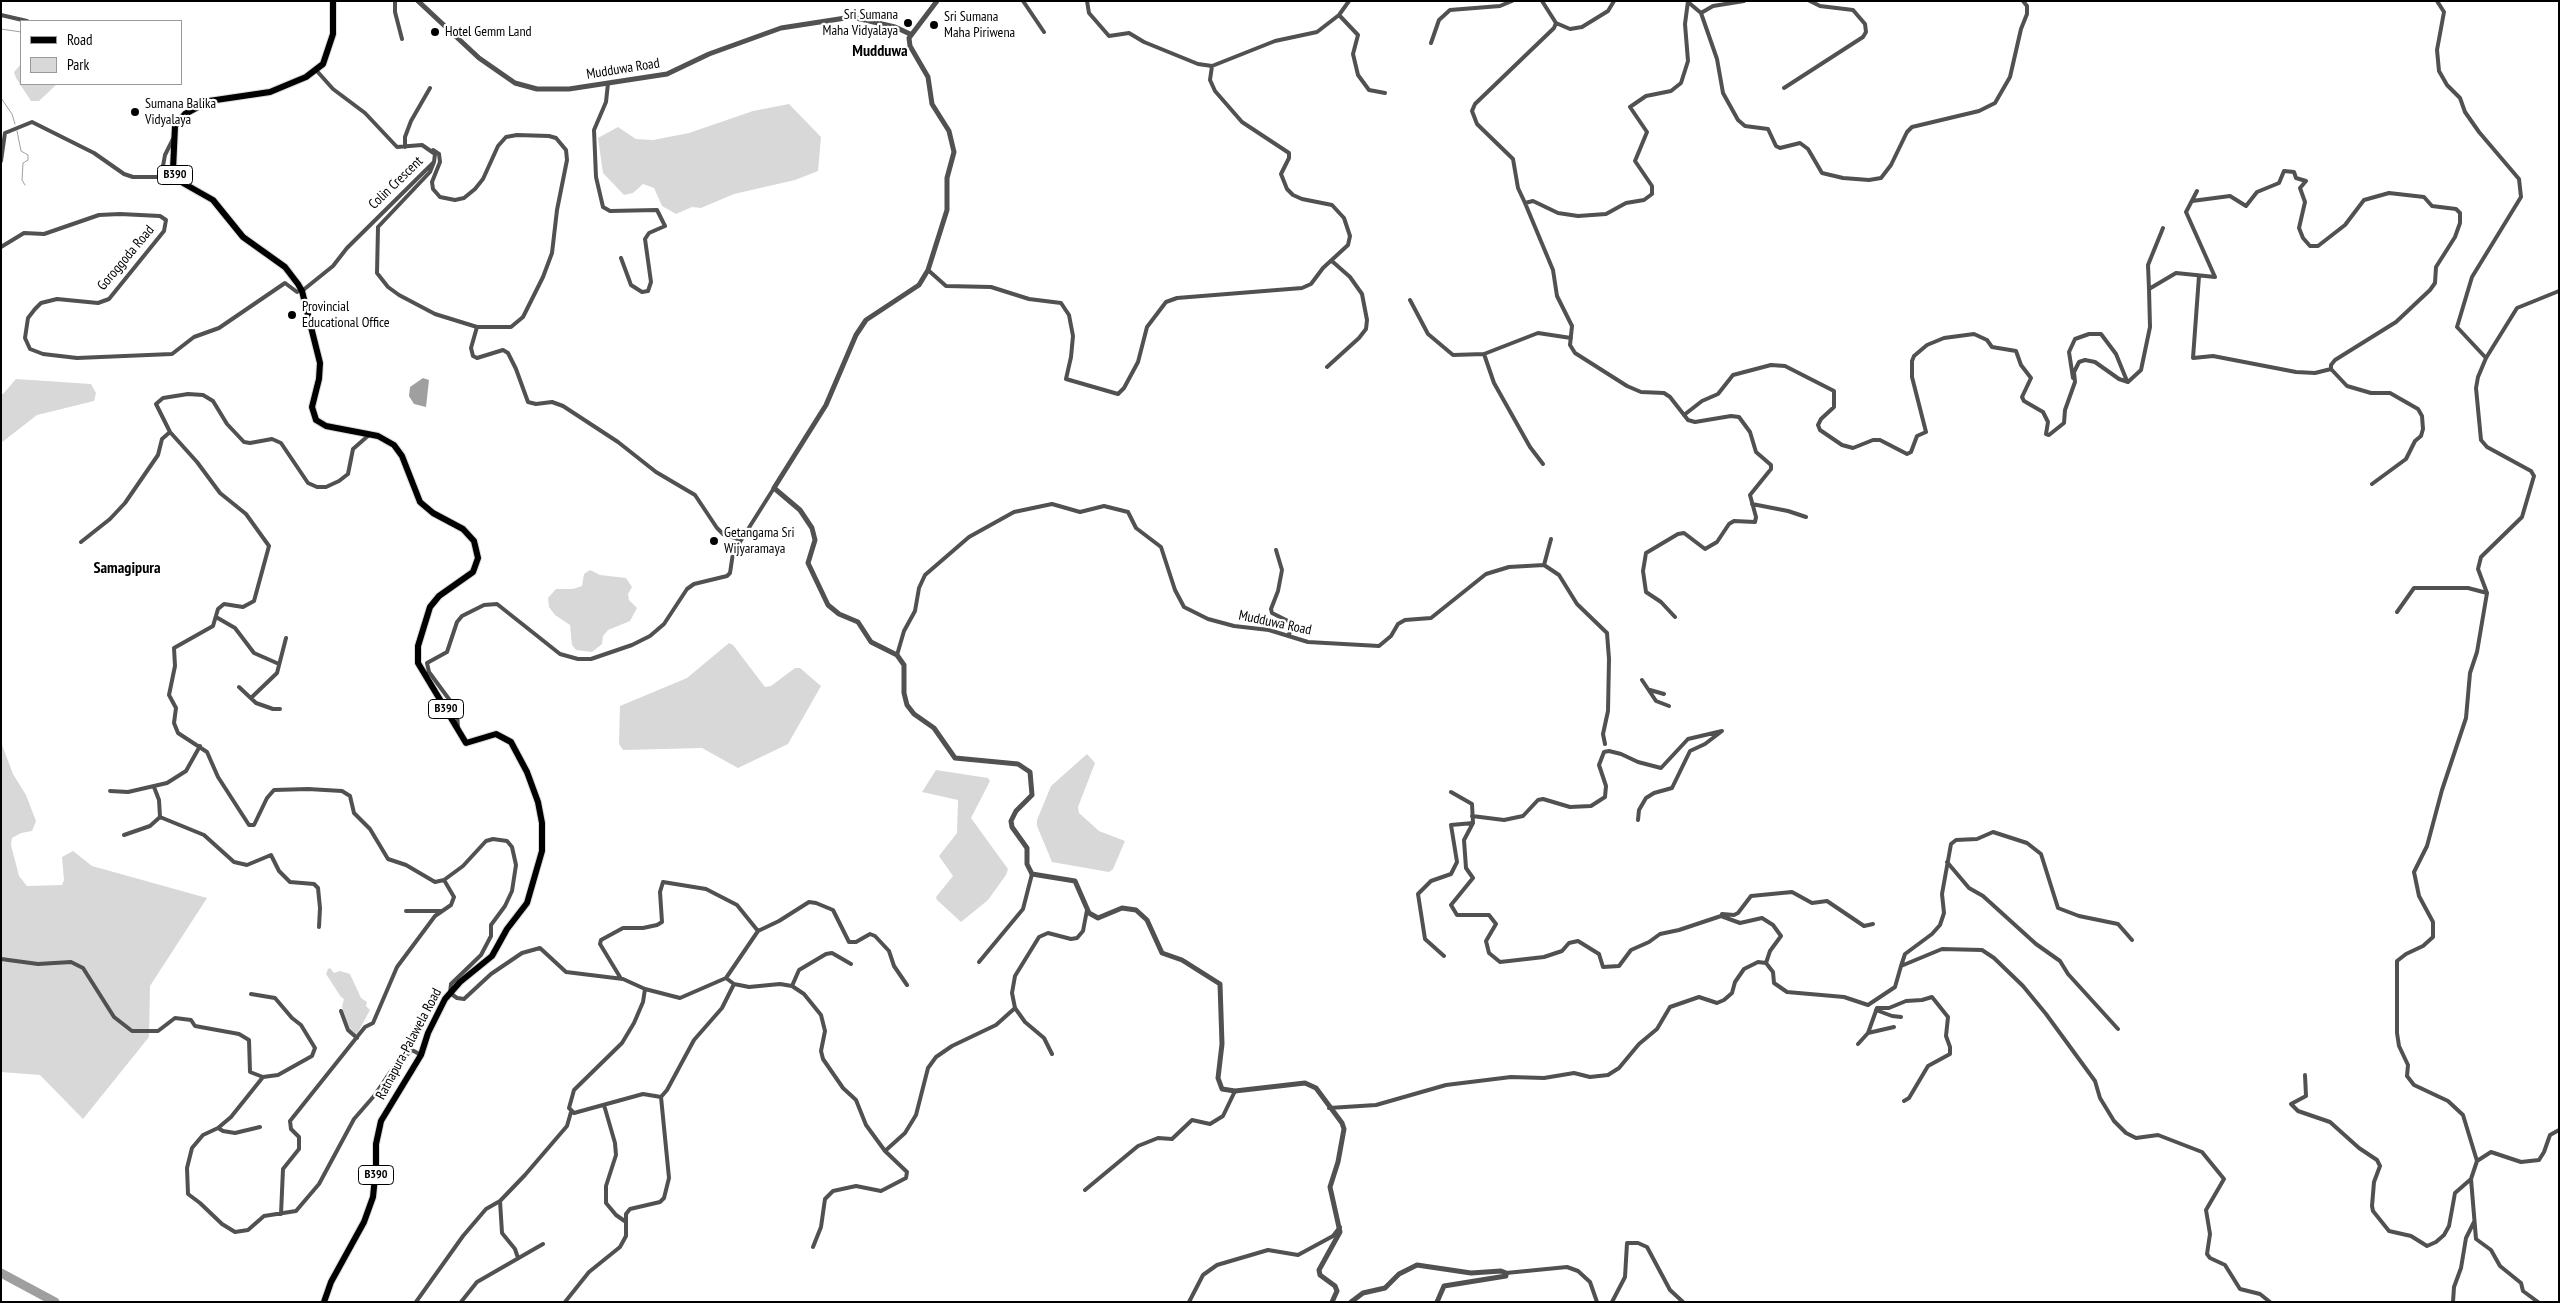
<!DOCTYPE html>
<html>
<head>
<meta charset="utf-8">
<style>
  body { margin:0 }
  #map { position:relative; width:2560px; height:1303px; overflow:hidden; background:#fff; font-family:"PT Sans Narrow",sans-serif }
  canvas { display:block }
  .frame { position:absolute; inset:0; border:2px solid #000; pointer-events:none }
  .legend { position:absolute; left:20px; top:20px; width:162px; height:65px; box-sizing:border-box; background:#fff; border:1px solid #999; margin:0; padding:6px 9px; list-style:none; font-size:15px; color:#000 }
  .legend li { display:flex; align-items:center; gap:10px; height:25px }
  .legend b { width:25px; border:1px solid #999 }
</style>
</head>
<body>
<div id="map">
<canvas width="2560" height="1303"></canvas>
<div class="frame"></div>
<ul class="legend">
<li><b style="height:6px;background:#000"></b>Road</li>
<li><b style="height:14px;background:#d8d8d8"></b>Park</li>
</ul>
</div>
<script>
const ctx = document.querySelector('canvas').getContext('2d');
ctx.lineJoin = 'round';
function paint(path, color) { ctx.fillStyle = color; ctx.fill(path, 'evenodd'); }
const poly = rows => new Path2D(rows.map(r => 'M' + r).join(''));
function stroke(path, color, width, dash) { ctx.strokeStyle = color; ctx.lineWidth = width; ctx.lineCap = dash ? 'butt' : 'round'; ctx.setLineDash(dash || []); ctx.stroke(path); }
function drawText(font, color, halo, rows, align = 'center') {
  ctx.font = font + ' "PT Sans Narrow",sans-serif'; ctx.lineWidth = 4.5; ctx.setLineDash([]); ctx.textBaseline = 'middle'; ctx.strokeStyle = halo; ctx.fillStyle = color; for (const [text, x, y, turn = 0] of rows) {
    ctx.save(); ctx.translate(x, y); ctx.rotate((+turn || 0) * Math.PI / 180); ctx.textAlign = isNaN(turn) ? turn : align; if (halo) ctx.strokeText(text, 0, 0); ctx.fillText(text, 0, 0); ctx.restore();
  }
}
paint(poly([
  [21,64,21,84,57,84,39,101,31,101,16,78,14,72],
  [789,104,821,137,818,171,795,180,734,194,701,208,692,207,676,214,662,206,654,188,643,184,633,193,624,195,603,173,598,138,618,127,636,139,653,140,689,133,753,111],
  [16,379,91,384,96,393,94,401,37,415,1,443,1,394,3,394],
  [590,570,600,575,626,578,632,587,628,594,629,600,637,608,630,621,608,630,603,636,602,644,592,652,576,650,572,645,570,625,555,615,549,607,548,598,556,589,573,589,582,586,584,574],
  [729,643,733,645,765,687,771,686,795,668,800,668,821,686,788,744,738,768,702,748,623,750,619,744,620,706,687,678],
  [1,742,13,774,26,795,36,821,32,831,21,833,12,838,11,845,19,876,27,886,62,885,64,880,62,857,73,851,92,866,207,898,150,986,149,1037,83,1119,40,1075,1,1072],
  [1087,754,1095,763,1078,807,1079,813,1099,831,1125,841,1113,869,1109,872,1052,862,1037,826,1037,820,1051,786],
  [936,770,988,778,990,781,971,818,1008,869,1006,875,988,900,961,922,937,900,936,897,953,876,939,856,957,833,958,800,922,792],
  [330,968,334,973,340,971,350,974,361,998,367,1002,366,1006,370,1010,356,1036,350,1029,342,1007,344,999,341,997,326,974,328,969]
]), '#d8d8d8');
paint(poly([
  [423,378,429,380,426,407,414,404,409,396,410,387]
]), '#9f9f9f');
stroke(poly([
  [79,21,88,21],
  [1,29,21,32],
  [1,98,12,114,15,124],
  [17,131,21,151,28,155,28,160,23,163,22,180,25,185]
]), '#9f9f9f', 1);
stroke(poly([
  [1,1273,55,1302]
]), '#9f9f9f', 9);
const primary = poly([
  [324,1302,331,1282,364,1222,373,1197,376,1167,376,1144,381,1121,421,1055,428,1033,445,999,460,982,492,956,507,929,527,903,542,851,542,823,538,802,527,772,511,742,496,734,466,743,418,663,418,646,430,607,439,596,473,572,478,558,474,541,463,529,433,513,420,502,402,456,394,445,378,436,326,426,316,420,312,407,319,379,320,363,302,291,298,284,285,267,243,237,213,200,183,183,173,170,175,126,185,114,209,101,270,92,306,77,323,64,333,34,333,1]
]);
stroke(primary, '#dbdbdb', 8);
stroke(poly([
  [395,1,395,12,402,39],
  [1023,1,1044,32],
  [1087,1,1089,13,1109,36,1129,33,1144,42,1198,64,1212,66,1275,41,1317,32,1339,15,1349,1],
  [2437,1,2444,12,2437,50,2439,71,2447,85,2460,98,2465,112,2479,132,2519,179,2521,197,2472,277,2457,327,2486,358],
  [1688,2,1701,13,1717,59,1723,93,1738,120,1745,126,1768,129,1776,146,1780,148,1800,143,1808,149,1822,173,1843,178,1869,180,1881,178,1891,165,1907,132,1912,127,1979,111,1995,103,2010,77,2021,29,2027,14,2027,6,2023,1],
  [1701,13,1713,6,1744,1],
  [1,15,27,21],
  [1339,15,1358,35,1353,54,1358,75,1369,90,1385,93],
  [1556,23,1570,29,1582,27,1608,11,1614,1],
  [1431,43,1439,20,1450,10,1500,6,1512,1],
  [608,83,606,102,594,130,596,177,603,207,610,211,657,210,665,226,649,233,645,239,651,282,648,291,642,292,631,285,621,258],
  [1784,88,1863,37,1866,32,1865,24,1853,10,1820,6,1810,1],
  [405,147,405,137,411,121,430,88],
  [433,150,439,154,440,162,432,182,433,189,440,197,455,200,464,198,475,189,483,179,498,146,506,137,517,135,549,136,556,138,566,150,567,160,557,210,552,253,543,277,523,317,511,327,477,327,435,314,399,295,388,287,377,273,378,227,430,172,434,162],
  [1,161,5,133,32,122,94,153,124,174,133,177,161,177,165,155,173,139],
  [2197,191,2186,212,2215,277],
  [2192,201,2230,196,2246,206,2257,192,2279,183,2284,171,2294,172,2296,178,2306,181,2300,188,2305,202,2299,228,2303,238,2310,246,2318,246,2345,225,2364,200,2389,193,2424,197,2432,206,2456,209,2460,213,2460,223,2455,237,2436,267,2435,283,2430,290,2396,322,2335,360,2331,365,2331,369,2347,386,2371,393,2390,393,2418,409,2422,416,2423,429,2421,436,2415,441,2406,459,2372,484],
  [1525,203,1518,188,1513,159,1477,124,1472,111,1475,104,1554,28,1556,23,1542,1],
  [2163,228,2148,265,2149,289,2176,273,2215,277],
  [1,247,24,233,44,234,99,215,120,214,160,216,166,220,164,231,109,299,98,303,57,299,41,303,35,309,28,318,25,338,30,349,43,354,77,358,172,354,194,337,219,328,285,283,297,292,301,290],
  [928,270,946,286,991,287,1029,299,1061,303,1069,315,1073,336,1071,357,1066,379,1118,394,1124,388,1138,362,1147,327,1166,302,1177,298,1302,288,1311,284,1323,268,1348,245,1350,236,1344,218,1332,205,1302,199,1293,195,1287,189,1281,174,1289,158,1289,153,1242,122,1215,91,1210,80,1212,66],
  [2199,276,2193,358,2213,356,2296,372,2315,373,2331,369],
  [302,291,333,266,347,248,434,162,435,154,422,145,397,147,365,113,333,89,316,70],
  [1410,300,1428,334,1453,355,1484,354,1538,333,1571,338],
  [477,327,471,348,473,356,477,358,503,350,508,353,516,369,528,402,536,404,552,402,563,406,618,442,656,472,695,495,717,528,723,534,741,540],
  [1484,354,1494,383,1530,447,1543,464],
  [1327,367,1359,338,1366,329,1367,320,1362,294,1350,277,1333,262],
  [2073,378,2069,352,2075,339,2089,334,2101,334,2116,354,2127,381],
  [1684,415,1702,401,1718,394,1733,375,1771,365,1785,366,1834,391,1834,407,1821,419,1818,425,1820,430,1842,445,1853,448,1873,440,1880,440,1907,454,1911,452,1917,436,1926,432,1912,377,1912,361,1914,356,1927,345,1944,338,1974,334,1987,340,1992,347,2016,351,2021,365,2031,378,2022,397,2024,401,2043,412,2048,422,2046,434,2049,435,2064,423,2065,410,2075,382,2074,372,2079,362,2085,360,2095,362,2119,379,2128,382,2141,370,2150,327,2149,289],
  [369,435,353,449,348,474,339,481,326,487,317,487,308,483,281,443,272,439,250,443,244,442,227,424,213,401,203,395,188,394,163,398,156,404,170,432,197,462,220,493,246,514,269,546,254,601,243,607,224,604,218,609,213,626,174,648,175,666,169,695,176,708,174,723,178,733,207,752,218,777,249,825,254,825,267,798,274,790,308,789,342,791,350,796,354,813,370,829,388,859,406,865,435,882,444,880,463,866,486,841,493,839,507,841,512,847,516,865,512,891,505,906,491,925,491,936,481,955,451,984,450,993,457,998,464,999,491,974,522,953,540,948,566,972,623,979,645,989,680,998,726,978,758,931,779,921,809,902,816,903,833,910,849,942,856,942,870,934,875,936,889,951,894,966,907,985],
  [1752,504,1788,511,1806,517],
  [81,542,110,519,125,503,158,455,162,439,170,432],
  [1276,550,1282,570,1278,591,1271,609,1272,613,1292,623,1293,626,1288,636],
  [1544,565,1559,575,1577,604,1607,633,1609,659,1608,711,1603,734,1605,744],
  [2397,612,2414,588,2468,588,2487,593],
  [216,617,235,628,254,653,279,664],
  [1675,617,1661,602,1646,592,1643,571,1646,553,1678,534,1684,533,1705,549,1717,542,1729,524,1734,521,1755,522,1756,517,1750,495,1771,469,1771,465,1756,452,1750,432,1739,417,1731,416,1695,422,1688,420,1670,397,1664,393,1641,392,1627,386,1575,353,1570,345,1572,326,1557,296,1553,270,1525,203,1533,201,1558,213,1578,216,1606,214,1626,203,1644,200,1652,194,1652,186,1635,161,1647,132,1630,107,1646,96,1671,91,1681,83,1688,61,1685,24,1688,1],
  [897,655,904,631,915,611,919,588,925,575,969,537,1014,512,1052,504,1080,512,1104,506,1128,512,1136,528,1161,547,1175,590,1184,607,1208,619,1234,626,1269,630,1308,642,1379,646,1391,636,1398,624,1405,620,1431,618,1486,574,1509,567,1544,565,1551,539],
  [1642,680,1656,701,1669,706],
  [239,687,256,703,273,709,280,709],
  [1650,690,1664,694],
  [252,697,277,673,286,638],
  [458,729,457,710,429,672,427,663,447,652,457,622,462,616,484,605,497,604,560,654,578,659,591,659,632,645,650,636,664,624,687,589,694,584,727,576,730,573,733,553,774,488],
  [110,791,128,792,167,783,186,771,200,746],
  [1451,792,1472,804,1473,823,1464,840,1466,868,1473,878,1451,905,1457,915,1489,915,1496,924,1486,941,1489,953,1500,962,1544,957,1562,951,1569,943,1578,941,1599,954,1603,967,1619,966,1631,950,1649,942,1660,934,1679,930,1721,916,1740,923,1762,918,1773,925,1781,936,1770,951,1766,963],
  [1472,816,1504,820,1523,816,1538,800,1543,799,1570,807,1591,806,1605,797,1606,786,1599,765,1604,752,1609,751,1621,754,1638,762,1661,768,1688,739,1722,731,1705,744,1690,751,1672,788,1654,793,1646,798,1639,810,1638,820],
  [160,817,204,835,234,862,247,865,271,855,279,871,290,882,314,884,318,888,320,908,319,927],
  [124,835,150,826,160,817,159,800,154,787],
  [1947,862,1969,888,1983,896,2036,944,2060,961,2068,974,2118,1029],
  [406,911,441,911],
  [1722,914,1734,915,1738,913,1751,896,1792,892,1812,903,1827,901,1864,926,1873,924],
  [1444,956,1425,939,1418,894,1431,881,1451,874,1457,862,1451,825,1473,823],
  [1,959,38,964,71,962,83,968,114,1017,132,1031,158,1031,175,1018,191,1020,195,1026,239,1034,249,1040,250,1072,263,1077],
  [979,962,1023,909,1032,874],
  [1901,966,1905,954,1932,934,1940,925,1944,913,1942,894,1951,844,1956,840,1977,839,1993,832,2027,843,2041,854,2058,908,2079,916,2118,924,2132,940],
  [620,977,600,944,601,940,623,928,643,928,657,925,662,922,660,892,663,882,706,889,737,905,758,931],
  [726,978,734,984,749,987,780,984,792,986,804,994,821,1015,825,1031,821,1051,823,1059,843,1088,856,1100,866,1125,885,1151,907,1172,906,1178,881,1191,856,1186,833,1191,825,1199,821,1227,813,1247],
  [792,986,799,970,826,954,832,953,851,964],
  [645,989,643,1002,634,1023,622,1043,574,1090,569,1108,574,1113,643,1094,661,1097],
  [251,994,275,998,292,1018,301,1025,315,1048,312,1056,278,1075,263,1077],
  [1876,1010,1892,1016,1901,1017],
  [341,1011,348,1030,357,1038],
  [1868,1033,1894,1027],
  [1858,1044,1868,1033,1877,1008,1889,1008,1906,1001,1922,1000,1932,997,1948,1017,1946,1036,1950,1047,1950,1054,1928,1066,1909,1098,1904,1101],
  [1052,1054,1044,1038,1025,1022,1015,1008,1012,993,1015,976,1039,937,1048,933,1071,939,1077,938,1083,931,1087,910],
  [2305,1075,2306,1096,2291,1104,2298,1111,2330,1122,2359,1148,2377,1160,2380,1166,2374,1182,2372,1206,2373,1211,2389,1231,2411,1236,2427,1246,2436,1242,2444,1235,2449,1226,2455,1193,2471,1179,2477,1161,2463,1115,2448,1101,2414,1085,2407,1076,2408,1065,2399,1046,2397,1033,2397,961,2406,954,2423,946,2433,937,2433,922,2419,896,2414,872,2427,846,2442,790,2466,718,2470,673,2477,652,2487,593,2478,569,2481,557,2522,517,2534,476,2531,471,2487,447,2481,440,2476,388,2478,377,2486,358,2517,308,2559,291],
  [263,1077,231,1117,218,1128,203,1135,192,1148,187,1168,188,1194,200,1203,222,1224,235,1232,248,1230,264,1216,296,1211,319,1184,354,1119,374,1096,393,1068,412,1050,421,1055],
  [604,1105,615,1143,616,1155,606,1186,606,1203,616,1215,626,1222],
  [1329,1108,1376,1105,1446,1085,1511,1077,1544,1078,1574,1073,1590,1077,1608,1075,1619,1068,1639,1044,1657,1029,1670,1007,1699,997,1717,1003,1724,1000,1732,993,1735,982,1744,969,1758,962,1766,963,1773,972,1774,983,1787,992,1844,997,1868,1005,1895,987,1901,966,1942,949,1982,950,1994,958,2023,986,2046,1014,2095,1081,2100,1098,2114,1121,2126,1133,2136,1138,2158,1135,2202,1152,2224,1179,2206,1210,2210,1234,2207,1254,2210,1258,2225,1265,2240,1289,2260,1294,2270,1302],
  [218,1128,223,1131,235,1133,260,1127],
  [885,1151,905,1133,916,1115,928,1068,936,1057,952,1046,996,1025,1015,1008],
  [2477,1161,2491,1152,2521,1162,2539,1160,2544,1152,2550,1135,2559,1130],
  [2471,1179,2476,1239,2491,1250,2500,1266,2521,1283,2523,1291,2538,1302],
  [1085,1190,1138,1146,1158,1138,1172,1139,1192,1120,1210,1124,1223,1116,1235,1091],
  [500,1201,502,1233,515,1249,518,1258],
  [281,1214,283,1169,299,1149,299,1137,291,1129,290,1121,365,1027,373,1023,397,967,435,916,451,905,454,897,444,880],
  [1506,1273,1567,1267,1578,1271,1590,1282,1597,1302],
  [416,1302,463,1236,486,1209,500,1201,525,1175,567,1126,571,1112],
  [461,1302,477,1282,543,1244],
  [565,1302,589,1272,620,1247,626,1236,626,1214,630,1209,660,1202,664,1198,669,1178,661,1097,667,1090,694,1040,722,1008,734,984],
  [1189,1302,1203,1275,1217,1265,1268,1250,1298,1255,1333,1236,1340,1227],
  [1612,1302,1625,1277,1627,1243,1638,1243,1647,1247,1670,1290,1683,1302],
  [2453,1302,2454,1287,2461,1268,2466,1238,2474,1222]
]), '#515151', 4);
stroke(poly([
  [418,1,479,58,515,83,537,89,569,89,667,74,709,54,781,28,852,17,895,27,910,34],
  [937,1,909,38,910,46,928,77,932,104,949,131,954,152,947,178,947,210,928,270,919,285,866,320,856,335,826,405,774,488,800,510,812,528,815,540,808,563,828,605,839,614,858,622,871,642,897,655,904,665,904,693,907,705,914,714,934,728,955,758,1018,764,1030,772,1032,795,1016,811,1011,821,1012,827,1027,848,1027,864,1032,874,1075,881,1089,913,1098,918,1122,908,1136,910,1147,920,1162,953,1182,960,1220,984,1222,1044,1218,1078,1222,1089,1235,1091,1305,1083,1316,1088,1342,1123,1344,1129,1338,1162,1330,1187,1340,1232,1319,1270,1320,1275,1335,1286,1337,1291,1332,1302],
  [1351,1302,1363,1293,1385,1288,1399,1274,1417,1265,1471,1273,1501,1271,1506,1273,1506,1276,1444,1286,1437,1302]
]), '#515151', 5);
stroke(primary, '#000', 6);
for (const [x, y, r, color] of [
  [908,23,5,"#000"],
  [934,25,5,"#000"],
  [435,32,5,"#000"],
  [135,112,5,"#000"],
  [292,315,5,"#000"],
  [714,541,5,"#000"]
]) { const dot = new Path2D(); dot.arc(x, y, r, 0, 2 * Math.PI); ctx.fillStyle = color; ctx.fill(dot); stroke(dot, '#fff', 2); }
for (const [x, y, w] of [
  [175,175,35],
  [446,709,35],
  [376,1175,35]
]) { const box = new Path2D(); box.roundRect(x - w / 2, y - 9.5, w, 19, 4); ctx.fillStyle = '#fff'; ctx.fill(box); stroke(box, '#000', 1); }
drawText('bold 12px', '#000', null, [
  ["B390",175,175],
  ["B390",446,709],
  ["B390",376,1175]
]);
drawText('14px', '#000', '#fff', [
  ["Sri Sumana",898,15,"right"],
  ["Maha Vidyalaya",898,31,"right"],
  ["Sri Sumana",944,17],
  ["Maha Piriwena",944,33],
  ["Hotel Gemm Land",445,32],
  ["Sumana Balika",145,104],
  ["Vidyalaya",145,120],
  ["Provincial",302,307],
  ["Educational Office",302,323],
  ["Getangama Sri",724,533],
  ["Wijyaramaya",724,549]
], 'left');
drawText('14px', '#000', '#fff', [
  ["Mudduwa Road",623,69,-9],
  ["Colin Crescent",396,183,-44],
  ["Goroggoda Road",126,258,-50],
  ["Mudduwa Road",1275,623,12],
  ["Ratnapura-Palawela Road",409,1044,-62]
]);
drawText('bold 16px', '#000', '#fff', [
  ["Mudduwa",880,51],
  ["Samagipura",127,568]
]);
</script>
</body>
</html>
